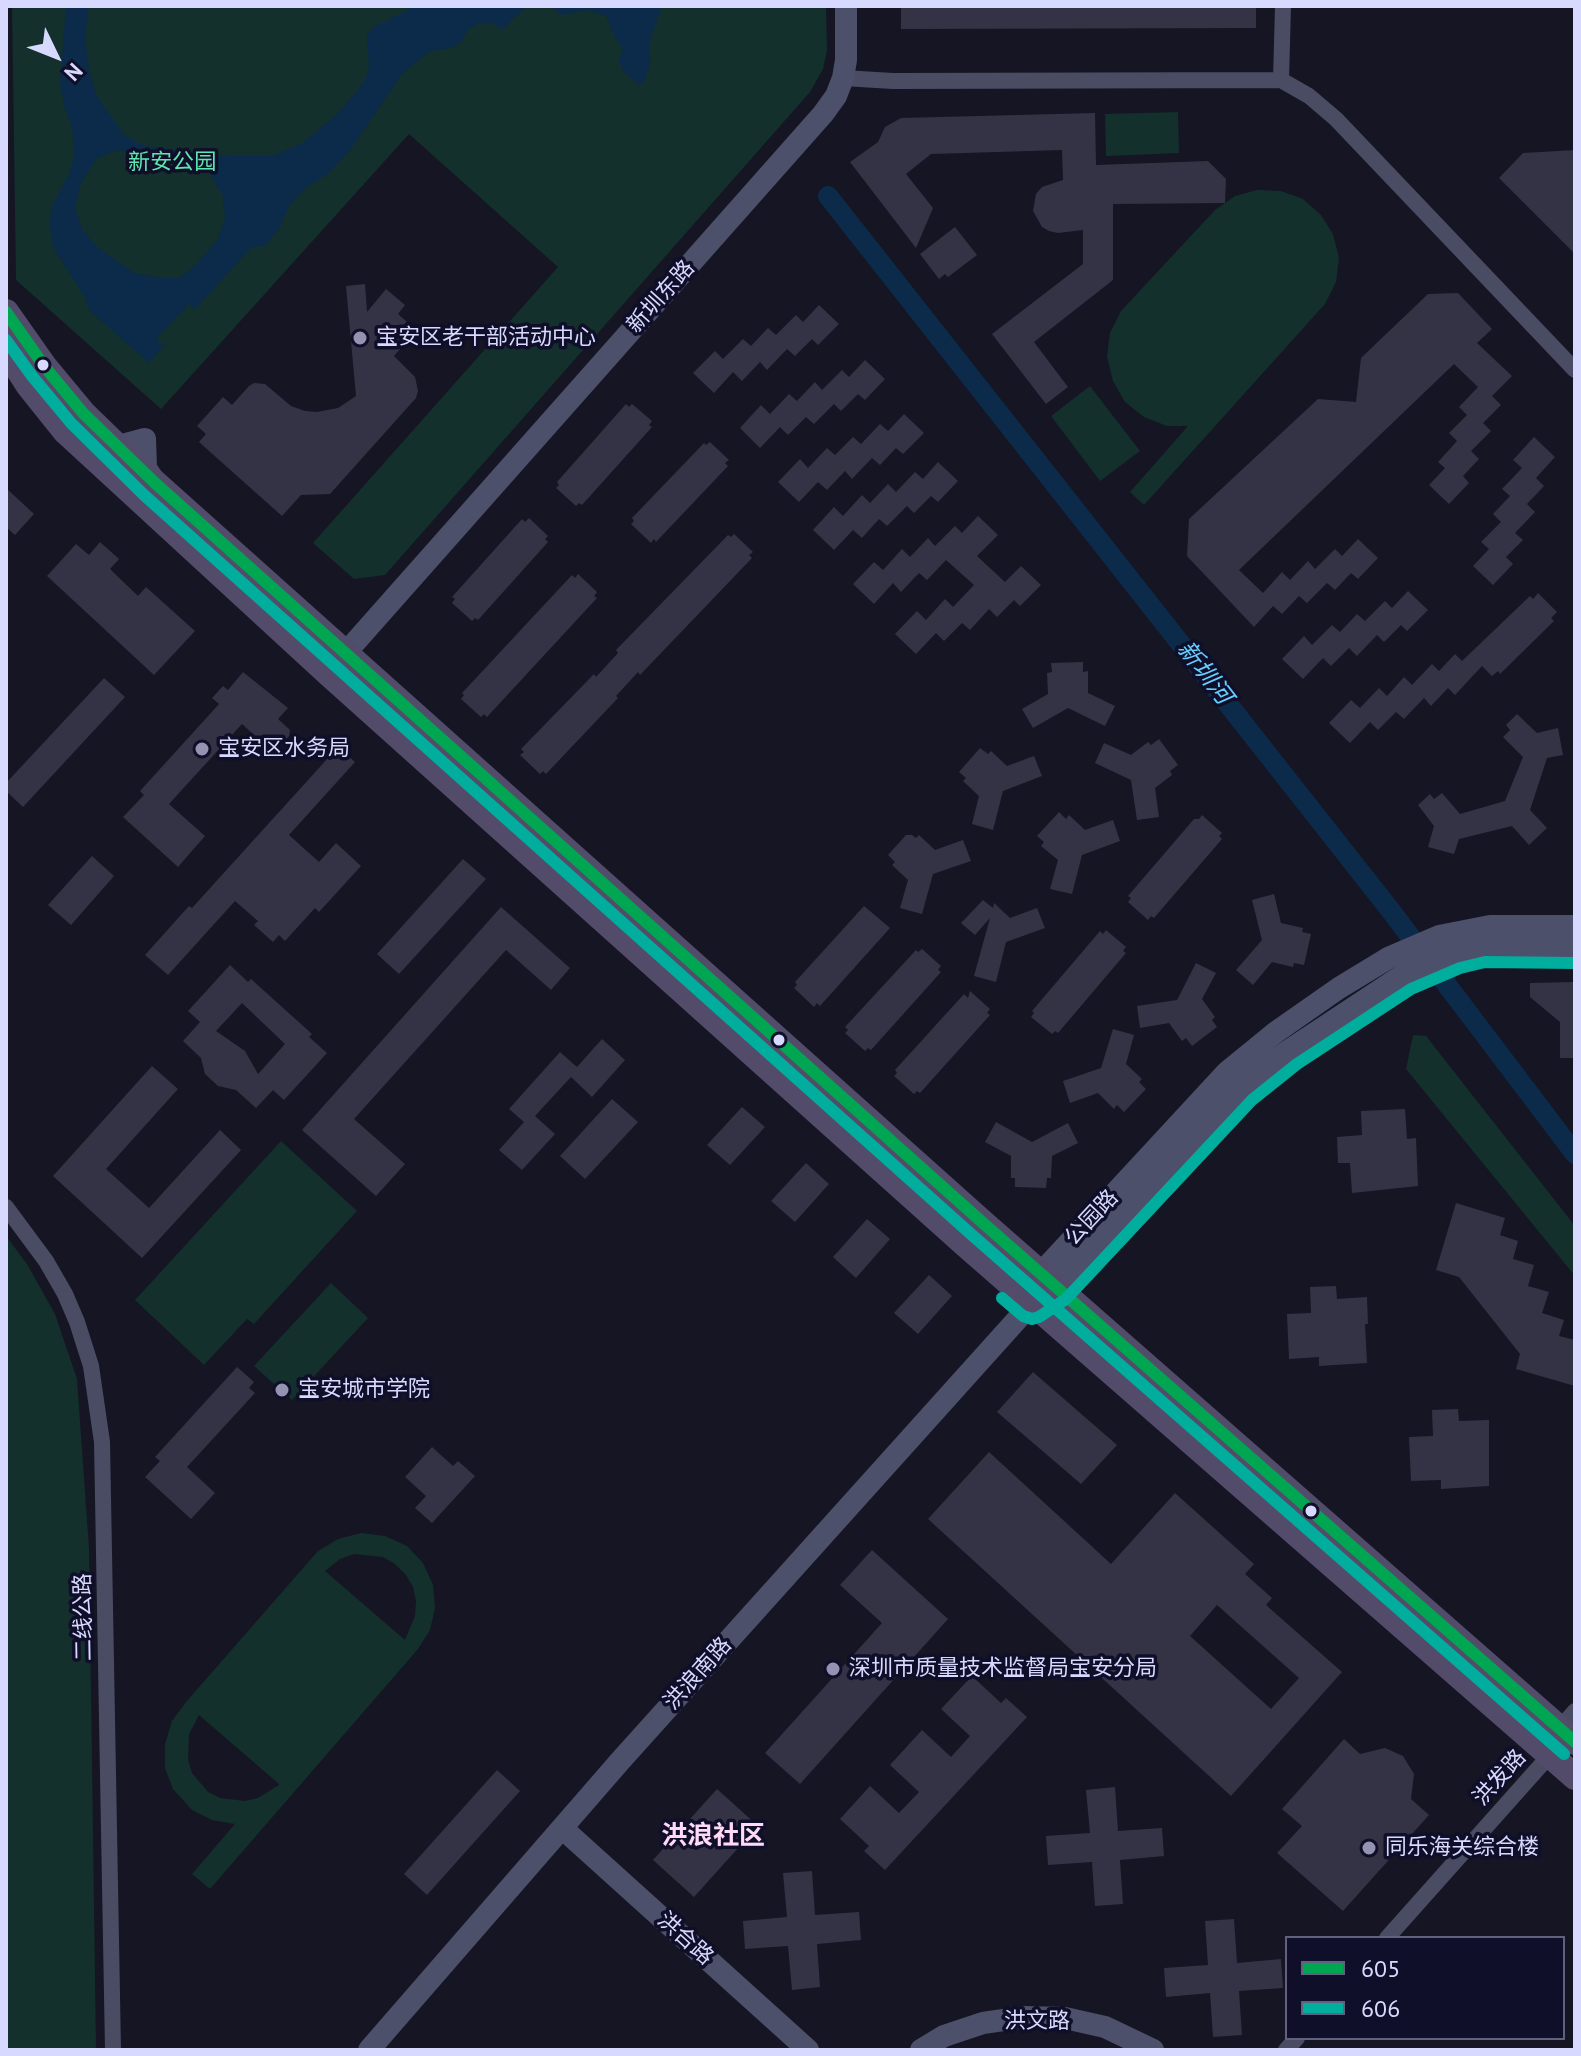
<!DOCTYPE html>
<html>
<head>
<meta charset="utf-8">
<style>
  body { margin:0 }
  #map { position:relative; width:1581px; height:2056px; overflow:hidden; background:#161523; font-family:"PT Sans",sans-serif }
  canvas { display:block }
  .frame { position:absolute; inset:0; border:8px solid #d8d9ff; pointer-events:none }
  .legend { position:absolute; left:1285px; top:1936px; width:280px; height:104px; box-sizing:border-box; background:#100f29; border:2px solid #60607f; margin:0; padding:10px 14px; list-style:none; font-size:24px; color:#d8d9ff }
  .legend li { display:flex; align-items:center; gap:16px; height:40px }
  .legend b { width:40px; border:2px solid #60607f }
  .north { position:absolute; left:16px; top:16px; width:80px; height:80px; -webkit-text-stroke:6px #100f29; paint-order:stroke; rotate:133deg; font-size:22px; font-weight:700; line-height:32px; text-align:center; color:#d8d9ff }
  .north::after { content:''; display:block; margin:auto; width:28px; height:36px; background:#d8d9ff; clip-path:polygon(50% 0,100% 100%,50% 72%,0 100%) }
</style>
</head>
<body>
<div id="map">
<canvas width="1581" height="2056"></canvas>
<div class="frame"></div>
<ul class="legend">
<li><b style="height:10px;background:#00a651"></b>605</li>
<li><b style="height:10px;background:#01ad9c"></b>606</li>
</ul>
<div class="north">N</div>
</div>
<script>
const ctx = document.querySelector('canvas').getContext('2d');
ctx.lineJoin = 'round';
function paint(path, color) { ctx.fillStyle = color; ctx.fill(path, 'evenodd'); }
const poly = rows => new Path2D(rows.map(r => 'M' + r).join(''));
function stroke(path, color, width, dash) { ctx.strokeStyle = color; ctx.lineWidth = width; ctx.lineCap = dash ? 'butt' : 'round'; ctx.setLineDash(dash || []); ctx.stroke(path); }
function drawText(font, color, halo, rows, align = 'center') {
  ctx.font = font + ' "PT Sans","Noto Sans SC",sans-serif'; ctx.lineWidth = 7; ctx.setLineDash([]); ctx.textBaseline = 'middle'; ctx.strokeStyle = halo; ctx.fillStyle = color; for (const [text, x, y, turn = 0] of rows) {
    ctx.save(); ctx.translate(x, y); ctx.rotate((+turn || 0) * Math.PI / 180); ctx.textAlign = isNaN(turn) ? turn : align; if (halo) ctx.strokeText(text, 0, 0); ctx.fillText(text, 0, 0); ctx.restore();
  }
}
paint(poly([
  [12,6,826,6,827,50,823,69,810,92,385,575,354,579,313,543,558,267,409,134,161,409,16,280],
  [1178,112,1179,153,1106,156,1105,114],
  [1257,190,1281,191,1303,199,1321,215,1333,234,1339,258,1336,282,1325,304,1144,505,1130,492,1188,426,1167,426,1144,417,1125,402,1113,381,1107,357,1110,333,1121,311,1215,210,1235,196],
  [1090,386,1140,451,1100,481,1051,416],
  [1413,1035,1426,1036,1575,1226,1575,1276,1406,1069],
  [281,1141,357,1211,254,1324,247,1319,204,1365,135,1300],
  [6,1236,27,1264,55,1314,77,1379,89,1549,96,2050,6,2050],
  [331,1283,368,1318,292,1400,254,1366],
  [361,1533,385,1536,407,1546,423,1563,433,1585,435,1608,430,1630,418,1649,210,1889,192,1874,235,1824,212,1820,192,1810,173,1789,165,1768,165,1744,172,1721,186,1702,318,1551,338,1539],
  [354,1554,383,1557,395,1564,406,1575,413,1587,416,1601,415,1616,405,1640,325,1571,340,1559],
  [199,1715,279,1784,279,1785,258,1798,245,1801,220,1798,208,1792,192,1773,188,1760,189,1734]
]), '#13302d');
paint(poly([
  [66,6,89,6,85,37,89,71,97,96,125,136,145,146,227,156,272,156,301,144,337,114,361,86,369,70,367,36,373,27,415,6,527,6,501,30,494,24,480,23,469,29,460,43,450,48,430,51,402,74,350,150,329,173,308,186,289,206,279,229,266,245,251,248,195,309,189,304,156,339,164,346,149,363,89,310,84,296,53,247,50,227,51,209,71,169,74,152,72,128,64,106,60,82],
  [117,150,141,152,190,163,211,175,223,196,225,219,218,239,198,263,180,278,162,278,134,273,96,246,82,229,75,207,81,183,96,159],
  [550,6,662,6,649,43,650,66,644,82,640,86,623,71,619,61,623,48,615,38,606,16,587,10,562,15]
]), '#0c2a49');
stroke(poly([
  [828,196,1391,911,1575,1154]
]), '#0c2a49', 20);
paint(poly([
  [901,6,1256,6,1256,28,901,29],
  [1095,113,1096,165,1208,161,1226,179,1225,203,1113,204,1113,280,1034,342,1068,387,1046,404,992,334,1083,264,1083,230,1058,233,1049,231,1042,227,1033,211,1036,194,1042,187,1063,180,1062,150,931,154,906,174,933,208,916,248,850,162,878,142,885,127,901,118],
  [1575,150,1575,254,1499,178,1523,153],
  [955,227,977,255,948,277,945,274,939,279,920,254],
  [365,284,367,312,386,289,405,305,398,314,407,322,400,329,410,337,394,356,415,377,418,391,416,398,330,494,301,495,282,516,199,442,206,434,197,426,223,397,232,405,249,386,254,383,265,384,291,406,305,411,317,412,338,408,356,396,346,286],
  [1458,293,1492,329,1477,343,1512,376,1492,396,1501,405,1483,423,1491,431,1471,451,1479,459,1463,476,1469,483,1449,504,1429,485,1445,468,1438,462,1457,441,1449,433,1467,415,1459,407,1478,387,1454,364,1239,570,1263,593,1282,572,1290,580,1308,561,1315,569,1335,549,1342,556,1358,539,1378,558,1358,579,1351,573,1335,590,1327,583,1307,603,1299,596,1282,614,1273,606,1254,627,1187,556,1189,519,1318,399,1356,402,1361,358,1428,294],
  [819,305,839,324,818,345,812,339,795,356,787,349,767,370,760,362,742,381,733,372,714,393,693,373,715,351,723,359,743,339,751,346,768,328,776,335,796,315,803,322],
  [865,360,885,379,865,400,858,394,841,411,834,404,814,424,806,417,788,435,780,427,760,448,740,428,761,405,770,414,789,394,797,401,815,382,822,390,842,370,849,377],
  [626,404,629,407,632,404,652,421,649,425,652,427,582,505,579,503,576,506,556,488,559,485,557,482],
  [904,414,924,433,903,454,896,448,880,465,872,458,852,479,845,471,827,490,818,482,799,502,778,482,800,459,808,468,827,448,835,455,853,437,861,444,880,424,888,431],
  [1534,437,1555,457,1536,478,1544,486,1527,504,1535,512,1515,533,1523,540,1506,557,1513,564,1493,585,1473,566,1489,549,1481,542,1501,522,1493,514,1510,496,1502,489,1522,468,1513,460],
  [710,442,729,460,725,463,728,466,656,542,654,539,651,543,631,524,634,521,632,518,704,443,706,445],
  [938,462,958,481,938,502,931,496,914,513,907,506,887,526,879,519,862,538,853,530,834,550,813,530,834,507,843,516,862,495,870,503,888,484,896,492,915,472,923,479],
  [6,488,34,514,15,535,6,527],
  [978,516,998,535,977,556,1005,582,1021,566,1041,585,1020,606,1014,600,997,617,989,609,970,630,962,623,944,641,936,633,916,654,895,634,917,611,926,620,945,599,953,607,974,585,946,560,927,580,919,573,901,592,893,583,874,604,853,584,874,562,883,570,902,549,910,557,928,538,935,546,955,526,962,533],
  [529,518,548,536,545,539,548,542,478,620,475,618,472,621,452,603,455,599,452,597,522,519,525,522],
  [734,534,753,552,749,555,752,558,640,675,638,672,616,696,618,698,546,774,543,771,540,774,520,755,524,752,521,749,594,674,596,677,618,653,616,650,728,535,731,537],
  [100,542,119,559,110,569,138,596,146,587,195,631,154,675,47,576,76,544,89,555],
  [578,574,597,592,594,596,597,598,487,717,484,714,481,717,461,699,464,695,462,693,572,575,575,578],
  [1408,591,1428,610,1407,631,1401,625,1384,642,1377,635,1357,656,1349,648,1331,666,1323,658,1303,679,1282,659,1304,636,1312,645,1332,625,1340,632,1357,614,1365,621,1385,601,1392,608],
  [1538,593,1557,612,1551,618,1554,621,1500,674,1498,671,1492,676,1482,666,1455,695,1448,688,1431,706,1424,698,1404,719,1396,712,1378,730,1370,722,1350,743,1329,723,1351,700,1360,708,1379,688,1387,696,1404,677,1412,685,1432,664,1439,671,1455,654,1462,661,1530,596,1533,599],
  [1083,662,1083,672,1088,671,1088,693,1115,706,1105,726,1068,708,1033,728,1022,709,1048,694,1047,673,1052,672,1051,663],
  [243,672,288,708,278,719,290,730,289,736,274,753,242,724,169,804,205,836,178,867,123,817,144,795,140,791,219,704,212,698,223,686,228,690],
  [104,678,125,697,23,807,6,791,6,783],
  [1517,714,1537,733,1558,728,1563,755,1547,758,1530,810,1547,828,1529,845,1512,826,1459,839,1454,854,1428,847,1434,826,1418,805,1430,794,1434,799,1442,793,1460,814,1505,801,1523,757,1503,737,1510,730,1506,725],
  [1159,739,1178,765,1170,771,1172,775,1155,788,1159,817,1137,820,1131,780,1095,763,1104,743,1131,755,1148,742,1151,745],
  [338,747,355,762,289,835,319,862,336,843,361,866,319,912,315,908,285,941,279,935,273,942,254,925,258,921,235,901,168,975,145,955,189,906,192,908],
  [980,748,988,754,991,751,1007,766,1034,756,1042,776,1003,791,993,830,972,824,979,796,963,781,966,778,959,772],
  [1059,812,1066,819,1069,815,1085,830,1113,820,1120,841,1082,855,1072,894,1050,889,1058,860,1041,846,1044,842,1037,836],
  [1202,815,1222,833,1219,836,1222,839,1154,918,1151,916,1148,920,1128,902,1131,898,1128,896,1194,819,1199,819],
  [906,835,912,835,916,838,919,835,935,850,963,840,971,861,933,874,922,914,900,908,908,880,892,865,895,862,888,855],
  [92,856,114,876,71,925,48,905],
  [463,859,486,879,399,974,377,954],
  [1274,894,1281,923,1303,928,1302,932,1311,934,1304,965,1294,963,1293,967,1272,962,1253,985,1236,970,1262,940,1252,900],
  [983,900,993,908,994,903,1010,918,1037,908,1045,928,1006,942,996,982,974,976,990,918,975,935,961,923],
  [864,906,890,928,820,1006,817,1003,814,1007,794,988,797,985,795,982],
  [501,907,570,968,551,990,506,950,354,1119,405,1164,376,1196,302,1130],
  [1106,930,1126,947,1123,951,1126,953,1058,1033,1055,1031,1052,1034,1031,1017,1034,1013,1032,1011,1100,931,1103,934],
  [922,949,941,966,938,970,941,972,871,1050,868,1048,865,1051,845,1033,848,1030,845,1027,916,950,918,952],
  [1196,963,1216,973,1202,999,1215,1017,1212,1020,1217,1027,1192,1046,1186,1038,1182,1041,1169,1023,1140,1028,1137,1006,1177,1000],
  [230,965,248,982,251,979,312,1034,309,1037,327,1053,284,1100,273,1090,256,1108,236,1090,218,1086,205,1074,201,1058,183,1041,200,1022,188,1011],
  [242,1003,285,1044,258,1074,245,1051,216,1031],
  [1575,982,1575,1058,1560,1058,1560,1022,1530,997,1530,983],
  [970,991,990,1009,987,1013,990,1015,920,1093,917,1091,914,1094,894,1076,897,1073,895,1070,964,994,968,998],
  [1113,1029,1134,1035,1126,1064,1142,1079,1139,1082,1146,1089,1124,1112,1117,1105,1114,1109,1098,1093,1070,1103,1063,1081,1101,1068],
  [602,1039,625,1060,592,1097,571,1077,535,1116,555,1134,522,1170,499,1150,524,1122,509,1109,560,1052,577,1067],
  [152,1066,178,1089,106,1169,149,1208,220,1130,241,1150,142,1258,53,1176],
  [612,1099,638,1122,585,1179,560,1156],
  [742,1107,765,1127,730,1165,707,1145],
  [1405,1109,1407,1139,1416,1138,1418,1186,1352,1193,1350,1163,1338,1163,1337,1137,1362,1135,1361,1111],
  [996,1122,1032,1142,1068,1123,1078,1143,1052,1156,1051,1178,1047,1178,1046,1188,1015,1187,1015,1178,1011,1178,1011,1156,985,1142],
  [806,1163,829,1184,795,1222,771,1201],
  [1456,1203,1505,1218,1500,1235,1518,1241,1513,1259,1534,1265,1528,1286,1549,1292,1542,1313,1564,1320,1559,1336,1575,1340,1575,1386,1516,1369,1520,1354,1459,1277,1436,1270],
  [867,1219,890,1239,856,1278,833,1257],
  [929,1275,952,1296,918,1334,894,1313],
  [1336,1286,1337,1299,1367,1297,1368,1324,1365,1324,1367,1363,1319,1366,1319,1357,1289,1359,1287,1314,1311,1313,1310,1287],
  [237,1367,254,1382,249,1388,255,1393,187,1467,215,1493,191,1519,145,1477,160,1461,155,1457],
  [1033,1372,1117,1445,1081,1484,997,1412],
  [1458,1409,1459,1421,1489,1420,1489,1486,1441,1489,1441,1480,1411,1481,1409,1437,1433,1436,1432,1410],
  [432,1447,453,1466,458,1461,475,1476,432,1523,415,1508,426,1496,405,1477],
  [989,1452,1111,1564,1175,1493,1254,1564,1245,1574,1272,1598,1266,1605,1342,1672,1231,1796,928,1519],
  [1217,1605,1299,1678,1271,1709,1190,1636],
  [872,1550,948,1619,800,1784,765,1753,882,1623,840,1585],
  [972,1676,1001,1703,1006,1698,1027,1717,885,1870,864,1851,869,1846,840,1819,870,1786,899,1813,919,1792,890,1765,922,1730,951,1757,970,1736,941,1709],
  [1344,1739,1360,1754,1385,1748,1403,1756,1414,1774,1411,1799,1429,1815,1343,1911,1277,1853,1302,1826,1282,1809],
  [497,1770,520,1791,427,1895,404,1874],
  [1115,1787,1118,1831,1162,1828,1164,1856,1120,1860,1123,1904,1095,1906,1092,1862,1048,1865,1046,1836,1090,1833,1086,1790],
  [717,1789,758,1826,694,1897,653,1860],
  [812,1871,815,1915,859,1912,861,1940,817,1944,820,1987,792,1990,788,1946,745,1949,743,1921,787,1917,783,1873],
  [1234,1919,1237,1963,1281,1959,1283,1988,1239,1991,1242,2035,1213,2037,1210,1993,1166,1997,1164,1968,1208,1965,1205,1921]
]), '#343345');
stroke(poly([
  [843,78,893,81,1281,80,1309,96,1336,119,1575,370],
  [1281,80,1283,6],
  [6,1207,46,1261,65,1294,77,1322,91,1366,102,1442,113,2050],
  [1560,1728,1575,1711],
  [1387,1938,1550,1755],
  [1286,2050,1297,2038]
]), '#4a4c64', 16);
stroke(poly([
  [103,446,115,447,145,439,146,468,155,482],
  [334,666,823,114,836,96,843,78,846,60,846,6],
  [1036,1290,1041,1273,1227,1072,1276,1032,1339,988,1390,957,1439,936,1490,926,1575,926],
  [562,1828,808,2050],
  [369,2050,621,1760,1032,1303,1056,1287,1241,1088,1288,1051,1403,975,1455,953,1483,946,1575,947],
  [921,2050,944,2036,983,2023,1024,2017,1065,2018,1105,2027,1153,2050]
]), '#4d506a', 22);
stroke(poly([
  [6,312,44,366,83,413,155,483,983,1223,1575,1742],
  [6,350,29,386,65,431,328,673,965,1244,1575,1777]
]), '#524c6a', 26);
stroke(poly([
  [6,312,44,366,83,413,155,483,983,1223,1575,1742]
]), '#00a651', 12);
stroke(poly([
  [6,340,32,376,71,423,144,495,972,1235,1564,1754],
  [1002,1298,1023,1316,1032,1319,1039,1317,1066,1299,1252,1100,1297,1064,1411,989,1460,968,1485,962,1575,963]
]), '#01ad9c', 12);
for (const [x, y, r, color] of [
  [360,338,8,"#9494b2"],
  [43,365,7,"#d8d9ff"],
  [202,749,8,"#9494b2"],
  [779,1040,7,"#d8d9ff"],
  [282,1390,8,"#9494b2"],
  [1311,1511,7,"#d8d9ff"],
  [833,1669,8,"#9494b2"],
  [1369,1848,8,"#9494b2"]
]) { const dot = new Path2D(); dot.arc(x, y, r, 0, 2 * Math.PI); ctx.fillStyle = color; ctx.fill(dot); stroke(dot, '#100f29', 3); }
drawText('22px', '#5ee5b0', '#100f29', [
  ["新安公园",172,163]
]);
drawText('22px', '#d8d9ff', '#100f29', [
  ["新圳东路",661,297,-48],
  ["公园路",1092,1218,-47],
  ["二线公路",84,1617,-91],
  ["洪浪南路",698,1674,-48],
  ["洪发路",1500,1778,-48],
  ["洪合路",685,1939,42],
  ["洪文路",1037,2022]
]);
drawText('22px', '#d8d9ff', '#100f29', [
  ["宝安区老干部活动中心",376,338],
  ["宝安区水务局",218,749],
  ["宝安城市学院",298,1390],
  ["深圳市质量技术监督局宝安分局",849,1669],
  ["同乐海关综合楼",1385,1848]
], 'left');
drawText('italic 24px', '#66ceff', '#100f29', [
  ["新圳河",1204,673,52]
]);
drawText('bold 26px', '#ffdaf7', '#100f29', [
  ["洪浪社区",713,1837]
]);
</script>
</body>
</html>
